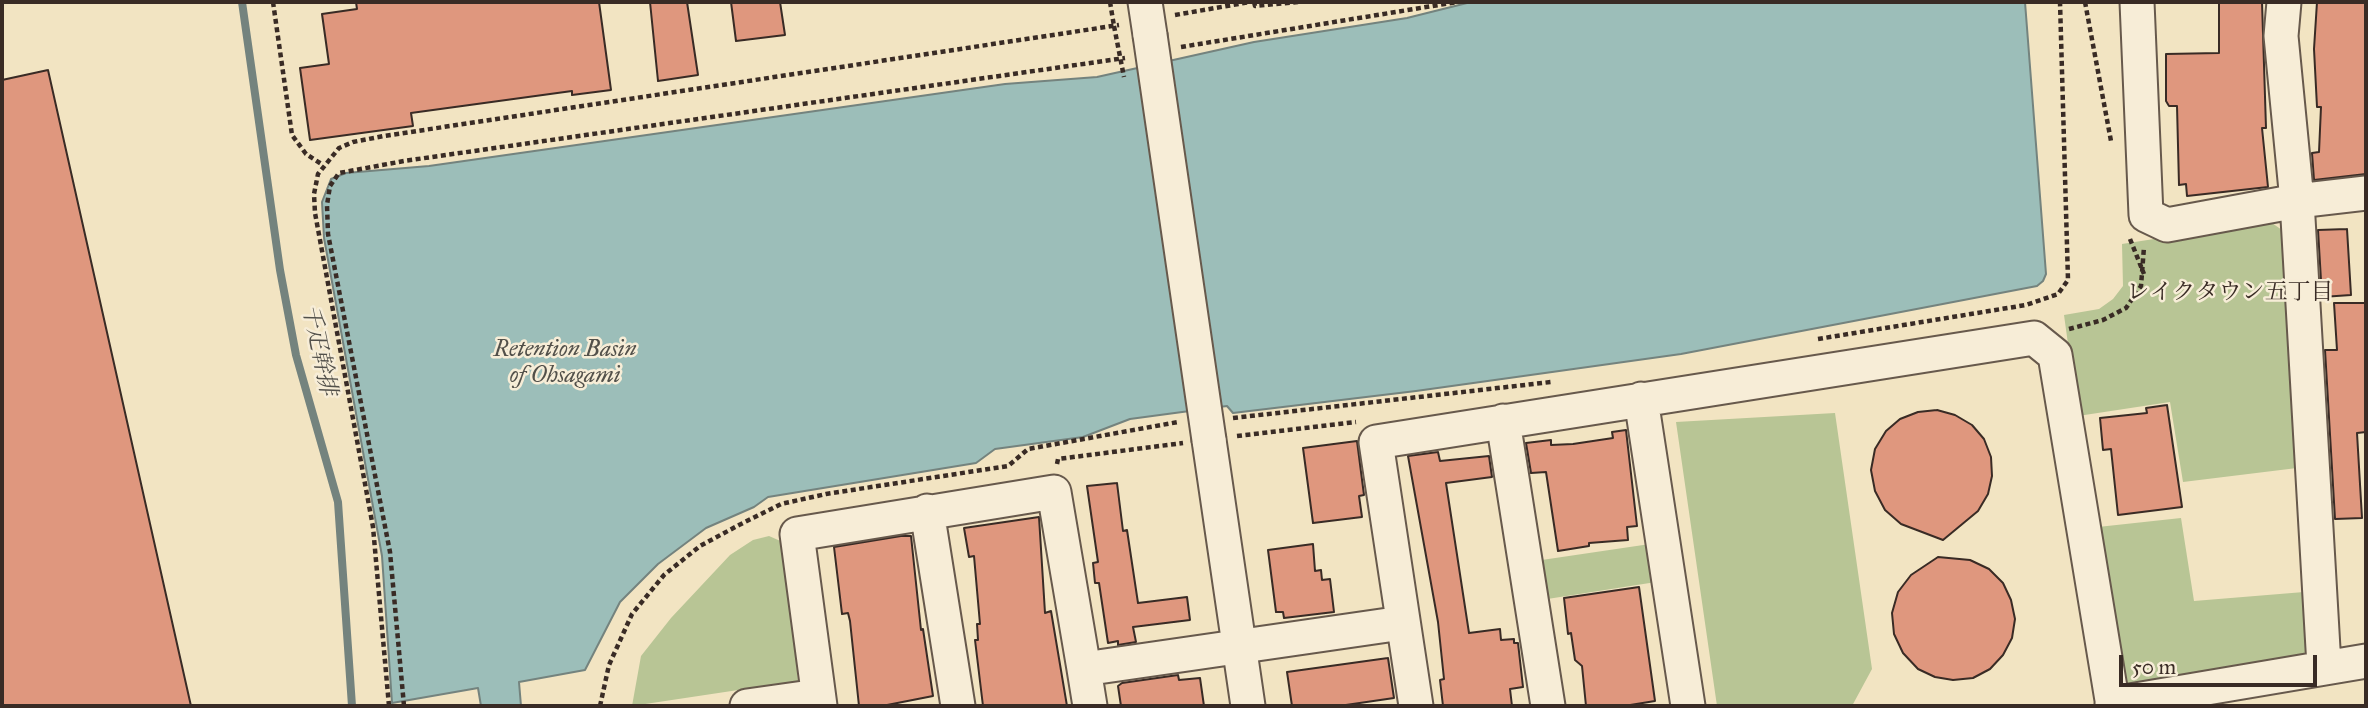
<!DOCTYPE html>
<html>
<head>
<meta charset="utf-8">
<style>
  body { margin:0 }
  #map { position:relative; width:2368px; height:708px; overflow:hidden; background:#f2e4c2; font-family:"IM FELL Great Primer",serif }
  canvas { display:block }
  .frame { position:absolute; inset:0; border:4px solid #392b25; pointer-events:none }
  .scale { position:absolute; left:2119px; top:655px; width:198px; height:32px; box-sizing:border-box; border:4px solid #392b25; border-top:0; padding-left:9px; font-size:21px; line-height:24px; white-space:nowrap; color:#392b25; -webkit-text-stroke:5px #f7edd7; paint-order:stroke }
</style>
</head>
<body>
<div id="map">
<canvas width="2368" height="708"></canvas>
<div class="frame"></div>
<div class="scale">50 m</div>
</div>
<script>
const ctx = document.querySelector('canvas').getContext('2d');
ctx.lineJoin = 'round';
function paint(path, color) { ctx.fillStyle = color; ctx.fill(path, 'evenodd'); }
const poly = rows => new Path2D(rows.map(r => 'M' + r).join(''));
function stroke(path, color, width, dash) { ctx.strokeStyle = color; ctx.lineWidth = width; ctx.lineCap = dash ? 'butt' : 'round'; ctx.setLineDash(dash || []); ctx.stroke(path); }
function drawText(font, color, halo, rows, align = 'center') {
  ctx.font = font + ' "IM FELL Great Primer","Noto Serif JP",serif'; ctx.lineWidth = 5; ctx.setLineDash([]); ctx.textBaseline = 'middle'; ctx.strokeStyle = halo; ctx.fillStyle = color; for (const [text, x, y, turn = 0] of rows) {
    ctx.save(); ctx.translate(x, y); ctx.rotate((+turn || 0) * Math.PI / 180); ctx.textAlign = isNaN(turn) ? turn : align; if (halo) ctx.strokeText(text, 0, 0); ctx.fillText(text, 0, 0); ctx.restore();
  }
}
paint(poly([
  [2269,221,2282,230,2297,468,2183,482,2170,402,2078,416,2064,315,2099,309,2113,299,2123,286,2122,244],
  [1835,413,1872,669,1852,706,1717,706,1676,422],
  [2181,518,2194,601,2304,592,2308,652,2298,662,2133,687,2120,677,2098,527],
  [769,536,785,543,798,681,632,706,641,656,671,618,730,555,753,540],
  [1650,544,1656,582,1541,600,1535,561]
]), '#b8c595');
const water = poly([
  [1471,2,2025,2,2046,274,2043,281,2037,286,1681,354,1416,391,1233,413,1227,406,1130,419,1083,437,995,449,976,463,768,497,754,507,706,528,658,564,620,602,585,670,519,682,521,706,481,706,478,688,392,703,382,556,324,238,322,202,331,179,346,173,429,166,1005,84,1097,77,1254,42,1407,18,1471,2]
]);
paint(water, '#9cbeb9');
stroke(water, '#74837e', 2);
stroke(poly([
  [242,2,280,270,296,355,338,502,352,706]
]), '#74837e', 8);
const building = poly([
  [356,2,599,2,611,90,572,95,572,91,411,113,413,126,310,140,300,68,329,64,322,14,357,9,356,2],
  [650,2,687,2,698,75,658,81,650,2],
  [731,2,780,2,785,35,736,41,731,2],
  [2219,2,2262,2,2266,128,2262,128,2268,187,2187,196,2186,184,2179,185,2177,106,2169,106,2166,101,2166,54,2219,53,2219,2],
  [2317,2,2366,2,2366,174,2314,180,2312,153,2319,152,2321,107,2317,107,2314,49,2317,2],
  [48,70,191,706,2,706,2,80,48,70],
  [2347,229,2351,295,2322,297,2318,230,2347,229],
  [2334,303,2366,303,2366,432,2357,433,2362,518,2335,519,2325,350,2337,350,2334,303],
  [2167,405,2182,507,2118,515,2111,449,2103,450,2100,418,2147,413,2146,408,2167,405],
  [1937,410,1955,415,1972,425,1984,439,1991,457,1992,476,1988,494,1978,511,1943,540,1901,524,1885,510,1875,491,1871,470,1875,449,1886,431,1900,419,1918,412,1937,410],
  [1626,430,1637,526,1627,527,1628,540,1589,543,1589,546,1558,551,1546,472,1531,473,1526,443,1551,440,1551,445,1573,444,1613,438,1612,432,1626,430],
  [1357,441,1364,495,1359,496,1362,517,1313,523,1303,448,1357,441],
  [1438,452,1440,461,1489,456,1492,477,1446,483,1469,633,1500,629,1501,640,1514,639,1514,643,1518,643,1523,687,1510,689,1512,706,1443,706,1440,680,1444,679,1438,622,1408,456,1438,452],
  [1117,483,1123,531,1127,530,1138,603,1187,597,1190,620,1133,627,1136,642,1118,645,1118,641,1108,643,1099,583,1095,583,1093,563,1098,562,1087,486,1117,483],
  [1039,517,1045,613,1051,611,1067,706,983,706,975,640,978,640,977,624,980,624,974,556,969,557,964,528,1039,517],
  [901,536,911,536,921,630,923,629,933,696,882,706,859,706,850,621,848,613,842,614,834,547,901,536],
  [1313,544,1315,571,1321,570,1322,580,1330,579,1334,612,1284,618,1283,612,1276,612,1268,550,1313,544],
  [1938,557,1970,560,1989,569,2003,583,2011,600,2015,619,2012,638,2003,655,1990,669,1973,678,1953,680,1935,677,1918,669,1903,653,1894,634,1892,613,1898,592,1911,575,1938,557],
  [1639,587,1655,701,1624,706,1586,706,1582,666,1575,660,1571,633,1568,634,1564,598,1639,587],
  [1388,658,1394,698,1339,706,1292,706,1287,672,1388,658],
  [1178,675,1179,680,1200,678,1204,706,1121,706,1118,686,1122,683,1178,675]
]);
paint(building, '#df977e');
stroke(building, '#392b25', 2);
const minor = poly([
  [1145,2,1150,35],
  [2137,2,2146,215,2167,225,2297,201,2366,193],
  [2284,2,2281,36,2297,201,2324,666],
  [1641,399,1688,706],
  [1503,421,1548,706],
  [1209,440,1248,706],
  [927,511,958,706],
  [1084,669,1090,706],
  [2112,704,2366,661],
  [747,706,818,696],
  [820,706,797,534,1054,492,1084,669,1402,623],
  [1416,706,1376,442,2034,338,2055,355,2113,706]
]);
stroke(minor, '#67594c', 37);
stroke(poly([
  [273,2,292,135,306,154,323,165],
  [1110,2,1114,26],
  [1254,2,1255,6,1298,2],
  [2085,2,2111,141],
  [1175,15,1250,2],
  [1181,47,1457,2],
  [2130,239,2144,274],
  [2069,329,2103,320,2126,308,2141,286,2144,247],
  [1818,339,2026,305,2058,294,2068,280,2060,2],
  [1233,418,1551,382],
  [1237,436,1356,422],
  [1057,464,1058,459,1183,443],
  [389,706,373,527,315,213,314,194,318,174,339,148,353,142,384,136,1119,25],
  [404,706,390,552,328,234,327,205,330,186,339,173,404,161,1125,58],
  [600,706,609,665,632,614,664,575,700,546,739,525,781,504,826,494,1008,466,1028,449,1178,422]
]), '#392b25', 4.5, [5, 3.5]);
stroke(minor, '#f7edd7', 33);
const minorBridge = poly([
  [1150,35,1209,440]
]);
stroke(minorBridge, '#67594c', 37, []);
stroke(poly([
  [1114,26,1124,77]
]), '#392b25', 4.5, [5, 3.5]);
stroke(minorBridge, '#f7edd7', 33);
drawText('23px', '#392b25', '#f7edd7', [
  ["レイクタウン五丁目",2230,293]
]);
drawText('italic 23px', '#52504a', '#f7edd7', [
  ["千疋幹排",318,350,78],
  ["Retention Basin",565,350],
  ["of Ohsagami",565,376]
]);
</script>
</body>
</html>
